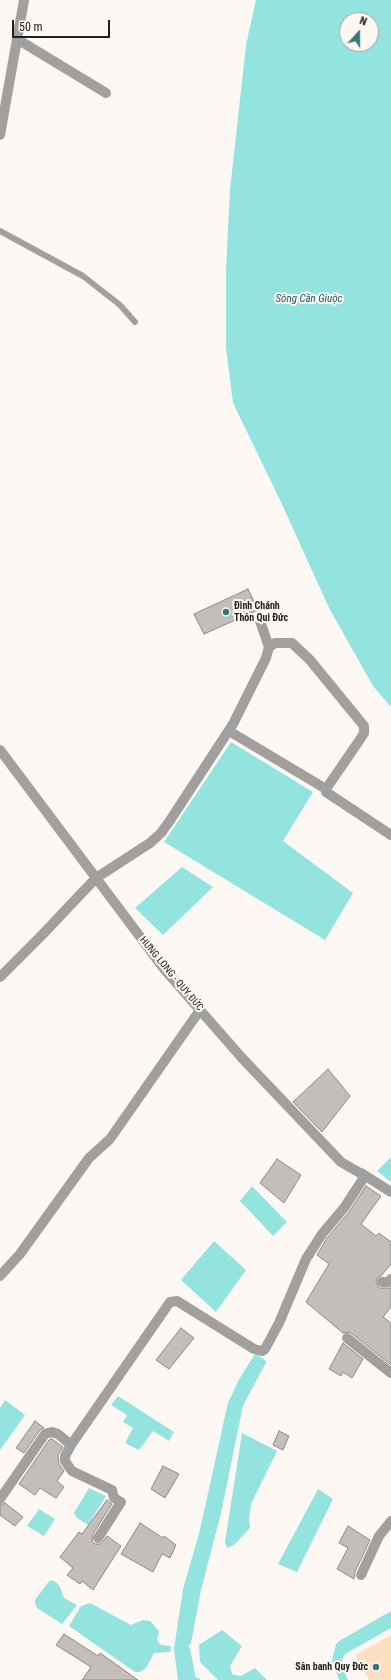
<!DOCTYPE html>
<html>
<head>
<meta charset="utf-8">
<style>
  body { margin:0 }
  #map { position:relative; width:391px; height:1680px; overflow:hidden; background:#fdf8f4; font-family:"Roboto Condensed",sans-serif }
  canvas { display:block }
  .north { position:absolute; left:339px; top:12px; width:40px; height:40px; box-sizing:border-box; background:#fdf8f4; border:1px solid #a6a29f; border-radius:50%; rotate:21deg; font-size:11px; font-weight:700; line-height:16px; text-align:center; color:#23211f }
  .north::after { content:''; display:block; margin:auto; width:14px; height:18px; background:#327b78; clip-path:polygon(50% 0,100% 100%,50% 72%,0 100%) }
  .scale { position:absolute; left:12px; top:20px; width:98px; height:18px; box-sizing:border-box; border:2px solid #23211f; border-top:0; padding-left:5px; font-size:12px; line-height:14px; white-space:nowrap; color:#23211f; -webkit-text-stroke:3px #fdf8f4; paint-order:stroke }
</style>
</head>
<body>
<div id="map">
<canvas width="391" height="1680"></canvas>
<div class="north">N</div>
<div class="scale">50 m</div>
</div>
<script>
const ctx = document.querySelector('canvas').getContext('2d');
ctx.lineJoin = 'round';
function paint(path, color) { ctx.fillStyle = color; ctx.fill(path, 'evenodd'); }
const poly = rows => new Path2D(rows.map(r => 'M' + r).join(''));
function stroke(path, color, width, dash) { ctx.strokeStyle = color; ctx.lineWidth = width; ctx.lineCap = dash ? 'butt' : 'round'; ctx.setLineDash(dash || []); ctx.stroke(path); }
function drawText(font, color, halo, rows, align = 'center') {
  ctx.font = font + ' "Roboto Condensed",sans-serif'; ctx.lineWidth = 4; ctx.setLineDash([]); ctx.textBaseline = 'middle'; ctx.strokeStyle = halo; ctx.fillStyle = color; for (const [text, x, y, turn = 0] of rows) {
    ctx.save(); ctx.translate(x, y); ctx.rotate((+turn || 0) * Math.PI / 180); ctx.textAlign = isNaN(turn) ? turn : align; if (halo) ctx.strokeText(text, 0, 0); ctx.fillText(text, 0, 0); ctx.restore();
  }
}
paint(poly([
  [391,1635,391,1680,369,1680,355,1655]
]), '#fddfc1');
paint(poly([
  [256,0,391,0,391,707,373,686,329,608,280,500,233,403,226,348,226,269,230,190,246,45],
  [347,20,371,20,371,44,347,44],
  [231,742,313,792,283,841,353,893,325,940,164,842],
  [182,867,213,887,163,935,135,908],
  [391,1157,391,1182,377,1171],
  [252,1186,287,1222,273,1236,240,1201],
  [214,1241,246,1270,216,1312,181,1280],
  [256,1356,264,1362,241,1405,219,1513,199,1590,188,1649,194,1679,198,1680,180,1680,176,1649,185,1589,201,1534,230,1403,241,1380],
  [118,1396,174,1432,169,1441,153,1431,139,1450,125,1443,133,1428,123,1422,127,1415,111,1405],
  [5,1400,25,1415,0,1450,0,1408],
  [242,1433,277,1451,251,1504,249,1519,250,1528,234,1545,227,1548,225,1542],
  [89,1488,106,1496,88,1525,76,1517,74,1513],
  [318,1489,333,1499,297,1572,278,1564],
  [39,1509,55,1519,44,1536,27,1526],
  [50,1580,56,1582,60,1587,64,1598,77,1605,62,1624,37,1608,35,1603,35,1600],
  [90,1603,131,1625,143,1620,150,1621,159,1631,157,1640,161,1645,171,1646,170,1652,154,1653,146,1668,140,1672,135,1672,69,1626,81,1606],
  [391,1611,391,1628,345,1654,342,1659,342,1664,348,1680,339,1680,332,1661,336,1644,339,1641],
  [222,1630,242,1646,230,1666,232,1674,241,1676,255,1668,267,1680,218,1680,200,1662,199,1645]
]), '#93e4df');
stroke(poly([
  [188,1649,194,1679,198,1680],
  [180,1680,176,1649,185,1589,201,1534,230,1403,241,1380,256,1356,264,1362,241,1405,219,1513,199,1590,189,1643]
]), '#93e4df', 4);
const building = poly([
  [248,589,258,610,204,634,194,614,248,589],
  [328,1069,350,1096,322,1132,293,1102,328,1069],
  [277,1159,301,1175,284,1203,260,1183,277,1159],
  [366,1186,381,1196,361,1224,376,1236,379,1233,391,1242,391,1264,381,1276,377,1278,376,1282,379,1288,391,1288,391,1307,383,1317,391,1323,391,1365,351,1333,348,1332,343,1333,306,1302,329,1264,317,1255,327,1238,349,1212,366,1186],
  [181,1328,194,1338,169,1369,156,1360,181,1328],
  [343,1343,363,1359,352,1378,343,1372,341,1376,329,1369,343,1343],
  [35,1421,44,1428,40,1430,24,1453,16,1448,35,1421],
  [279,1431,289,1436,283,1450,273,1445,279,1431],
  [52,1439,63,1447,58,1455,59,1464,64,1471,57,1481,64,1487,56,1498,40,1488,35,1495,19,1484,49,1440,52,1439],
  [163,1466,179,1474,165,1498,151,1489,163,1466],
  [107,1500,112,1504,93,1534,92,1541,95,1544,101,1544,107,1536,121,1546,93,1590,82,1581,80,1584,67,1575,73,1568,60,1557,79,1532,82,1534,107,1500],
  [5,1503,23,1517,15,1526,0,1515,0,1505,5,1503],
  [140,1523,163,1538,164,1536,176,1545,170,1558,162,1554,153,1572,121,1554,140,1523],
  [348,1526,370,1540,355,1572,354,1579,337,1569,348,1548,339,1543,348,1526],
  [64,1634,98,1656,100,1653,138,1680,82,1680,91,1667,56,1645,64,1634]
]);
paint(building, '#c3beba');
stroke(building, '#8e8a86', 1);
stroke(poly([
  [0,231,83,276,120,305,135,322]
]), '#a2a09e', 6);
stroke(poly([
  [17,39,106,93],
  [0,135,24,0],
  [269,647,275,643,292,643,310,660,364,726,364,733,361,738,326,789,326,792,391,835],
  [229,731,326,789],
  [0,750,165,970,242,1058,341,1162,365,1176,355,1170],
  [0,977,42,935,96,878,150,843,161,833,169,822,233,724,266,658,269,647,259,618],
  [361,1173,391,1192],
  [0,1276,20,1254,89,1158,110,1139,200,1010],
  [382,1282,389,1282,391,1279],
  [347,1338,391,1373],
  [71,1445,65,1456,65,1461,69,1467,72,1471,112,1490,114,1498,121,1502,98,1538],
  [0,1499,45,1434,52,1432,58,1434,71,1445,170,1302,177,1301,254,1349,262,1351,265,1349,279,1323,306,1259,322,1234,344,1208,365,1176],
  [361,1575,379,1536,391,1521]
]), '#a2a09e', 10);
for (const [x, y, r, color] of [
  [226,612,4,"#327b78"],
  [376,1667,4,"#327b78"]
]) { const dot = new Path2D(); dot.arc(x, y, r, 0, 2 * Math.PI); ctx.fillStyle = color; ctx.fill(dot); stroke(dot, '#fdf8f4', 1.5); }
drawText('bold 10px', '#23211f', '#fdf8f4', [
  ["Đình Chánh",234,606],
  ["Thôn Qui Đức",234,618],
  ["Sân banh Quy Đức",368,1667,"right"]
], 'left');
drawText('10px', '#23211f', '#fdf8f4', [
  ["HƯNG LONG - QUY ĐỨC",171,974,50]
]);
drawText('italic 11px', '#165b58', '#fdf8f4', [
  ["Sông Cần Giuộc",309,299]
]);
</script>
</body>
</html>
